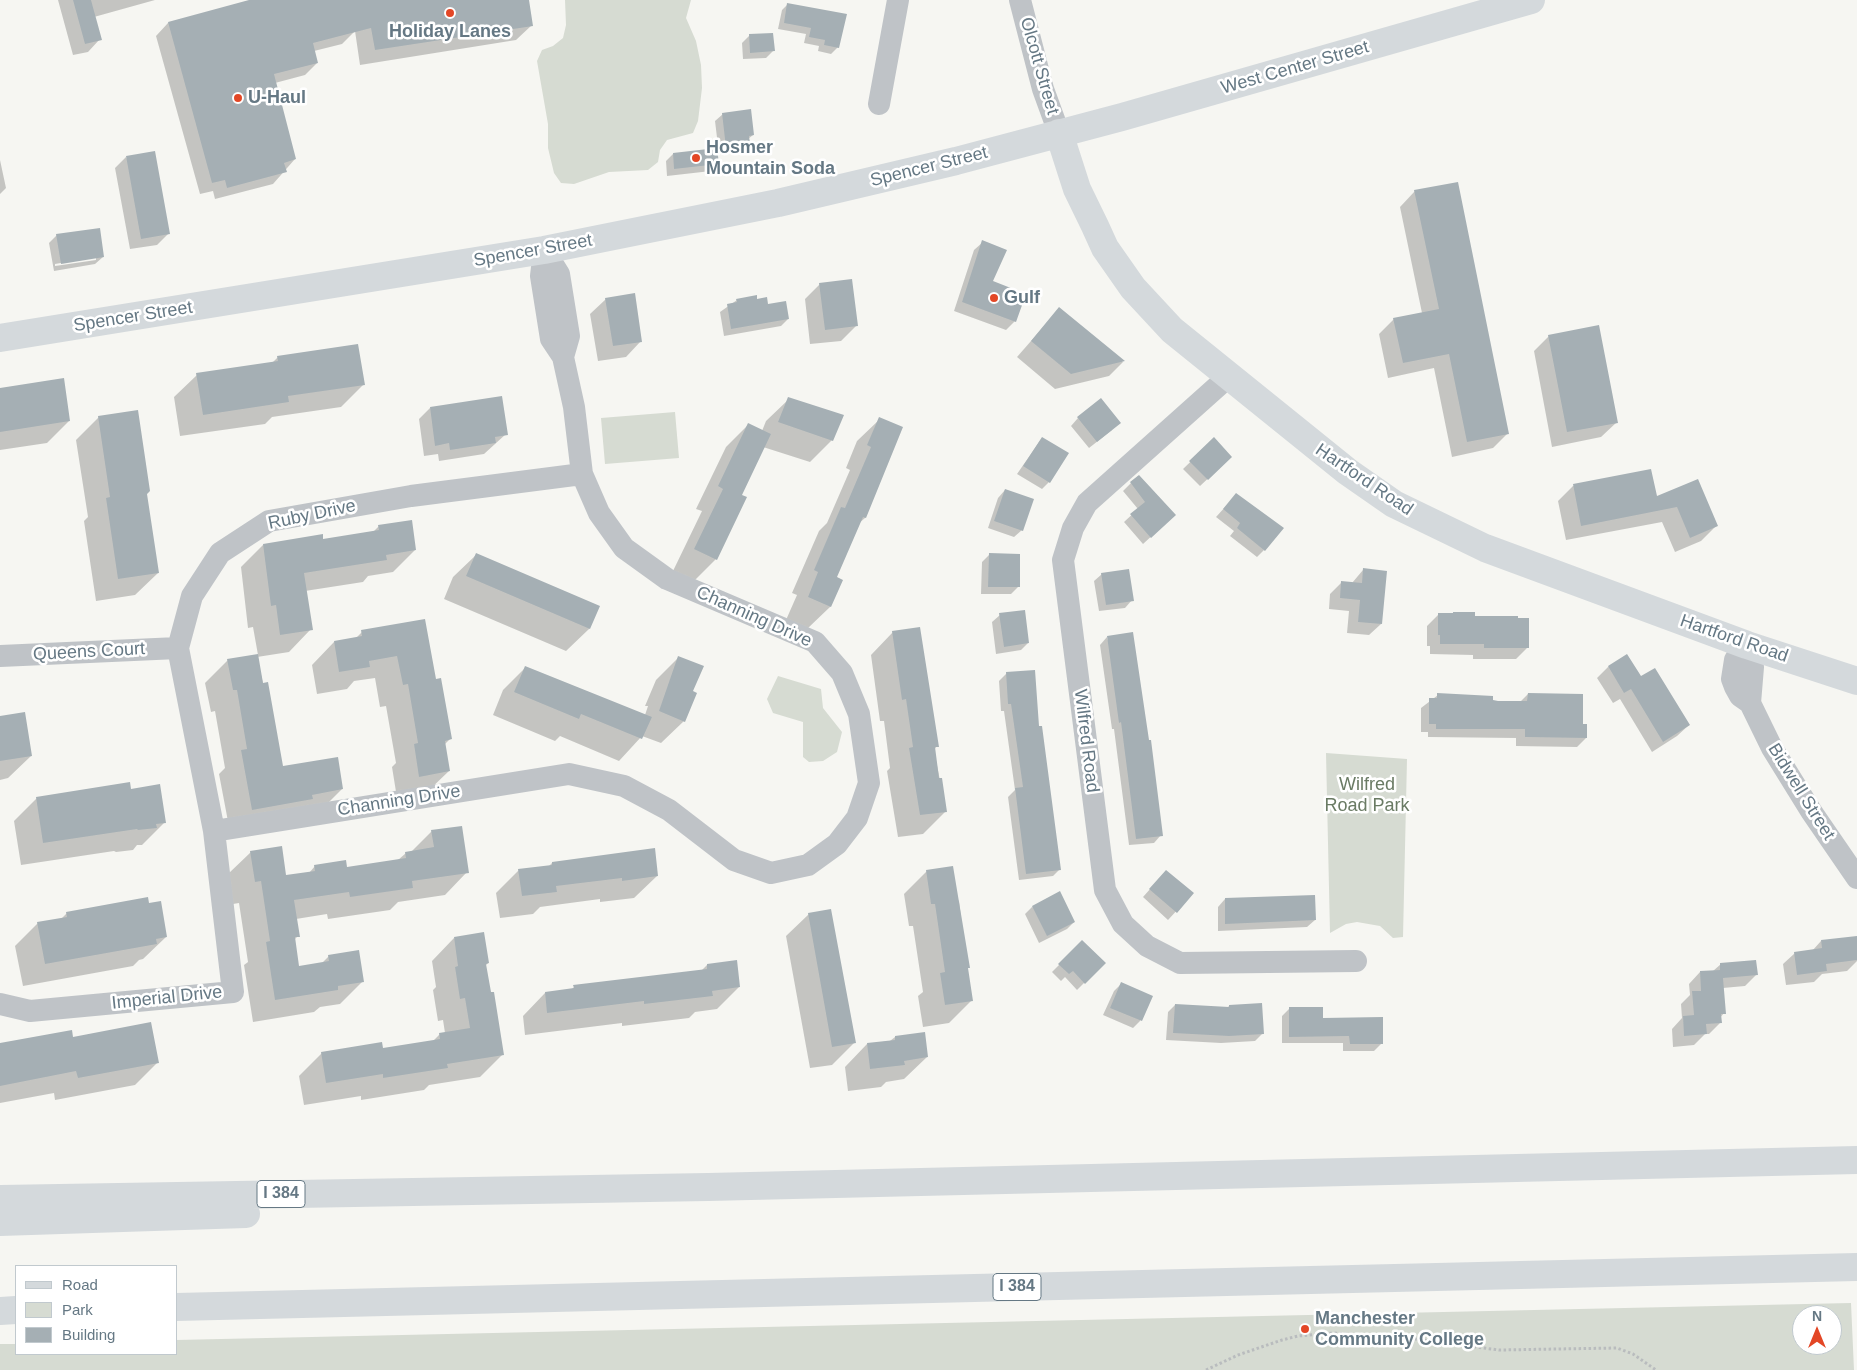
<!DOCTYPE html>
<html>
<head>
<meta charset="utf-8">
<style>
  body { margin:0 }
  #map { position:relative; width:1857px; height:1370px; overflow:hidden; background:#f6f6f2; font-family:Helvetica,sans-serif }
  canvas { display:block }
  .legend { position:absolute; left:15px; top:1265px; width:162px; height:90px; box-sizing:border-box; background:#fff; border:1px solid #c1c9ce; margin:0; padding:6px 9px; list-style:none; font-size:15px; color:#657884 }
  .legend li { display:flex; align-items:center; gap:10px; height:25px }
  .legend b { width:25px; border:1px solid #c1c9ce }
  .north { position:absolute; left:1792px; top:1305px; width:50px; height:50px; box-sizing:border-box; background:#fff; border:1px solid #c1c9ce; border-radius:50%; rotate:0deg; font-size:14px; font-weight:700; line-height:20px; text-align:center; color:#657884 }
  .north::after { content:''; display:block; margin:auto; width:18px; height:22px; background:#e34726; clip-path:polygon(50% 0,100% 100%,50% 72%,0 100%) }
</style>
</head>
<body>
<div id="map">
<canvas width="1857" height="1370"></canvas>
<ul class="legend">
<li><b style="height:6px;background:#d4d9dc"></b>Road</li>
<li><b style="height:14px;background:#d6dbd2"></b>Park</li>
<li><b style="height:14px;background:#a5afb4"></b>Building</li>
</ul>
<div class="north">N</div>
</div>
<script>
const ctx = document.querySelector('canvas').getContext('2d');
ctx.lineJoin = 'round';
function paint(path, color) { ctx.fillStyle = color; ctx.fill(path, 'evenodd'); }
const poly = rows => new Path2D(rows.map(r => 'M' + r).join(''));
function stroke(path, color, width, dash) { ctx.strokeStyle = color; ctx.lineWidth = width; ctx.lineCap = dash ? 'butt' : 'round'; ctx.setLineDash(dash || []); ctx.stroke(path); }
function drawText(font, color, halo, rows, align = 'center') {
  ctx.font = font + ' Helvetica,sans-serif'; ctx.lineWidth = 5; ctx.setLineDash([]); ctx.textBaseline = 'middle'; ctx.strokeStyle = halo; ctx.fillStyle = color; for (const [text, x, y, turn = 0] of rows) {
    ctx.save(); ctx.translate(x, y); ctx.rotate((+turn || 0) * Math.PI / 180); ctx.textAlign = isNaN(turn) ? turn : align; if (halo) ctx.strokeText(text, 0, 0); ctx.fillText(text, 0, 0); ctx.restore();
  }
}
paint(poly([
  [565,0,691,0,686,18,696,41,701,65,702,88,698,121,693,133,667,140,660,150,658,162,648,170,609,172,574,184,561,183,554,173,548,148,548,124,537,61,542,50,553,46,563,38,566,25],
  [675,412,679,458,605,464,601,418],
  [778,676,821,689,823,708,842,732,837,752,823,761,809,762,803,757,803,722,773,713,767,699],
  [1326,753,1407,759,1403,937,1393,938,1380,926,1357,922,1346,924,1330,933],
  [1851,1303,1854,1370,0,1370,0,1344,16,1344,16,1354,176,1354,176,1340],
  [1802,1315,1832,1315,1832,1345,1802,1345]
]), '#d6dbd2');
paint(poly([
  [58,0,155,0,94,17,100,39,88,52,73,55],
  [257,0,528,0,532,25,516,40,360,65,355,31,342,44,314,51,317,63,305,75,275,83,295,159,273,184,215,199,213,191,200,194,156,36,168,23],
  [788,4,838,47,831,54,818,51,819,46,804,43,806,34,778,29,782,10],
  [750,35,773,51,766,58,743,59,742,43],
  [723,114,753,135,748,139,749,144,741,151,719,154,715,121],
  [673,154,718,163,711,171,667,176,666,161],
  [126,157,168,234,157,245,130,249,115,168],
  [0,160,6,188,0,194],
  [1415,191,1508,433,1493,448,1452,457,1434,368,1388,378,1379,334,1394,319,1422,313,1400,207],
  [57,235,103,257,95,264,54,271,49,243],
  [96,257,96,260,55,266,55,264],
  [983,242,991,282,1015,321,1006,330,954,311,974,250],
  [820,284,856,326,841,341,810,344,805,299],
  [606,299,641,341,626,357,598,361,590,314],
  [737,300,756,300,788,319,781,326,724,336,720,312],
  [1059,309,1123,362,1109,376,1055,389,1017,357],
  [1549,336,1617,422,1601,437,1552,447,1534,351],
  [278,357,363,385,341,407,272,417,265,424,180,436,174,397,197,375,271,364],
  [0,389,69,421,47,443,0,450],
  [789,399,832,440,810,462,763,447,740,495,716,559,694,581,673,571,702,511,696,509,726,447,748,425,762,431,766,421],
  [430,408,506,434,484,454,439,461,438,454,424,456,419,419],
  [99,417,146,494,158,573,135,595,96,601,84,521,88,517,76,440],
  [1078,418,1112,430,1089,448,1071,426],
  [880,419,901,428,865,518,858,524,835,578,841,580,830,607,807,629,786,620,797,595,792,593,819,531,827,523,850,470,846,468,857,441],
  [1042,438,1049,482,1042,489,1017,474],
  [1214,439,1231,457,1200,486,1183,469],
  [1650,471,1656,498,1698,481,1716,526,1701,541,1675,552,1662,522,1566,540,1558,501,1573,486],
  [1138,476,1167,522,1143,544,1124,522,1138,509,1123,491],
  [1005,490,1022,530,1014,537,988,528,998,498],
  [1236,495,1264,550,1257,557,1230,536,1234,531,1216,517],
  [379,526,415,550,393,572,368,576,363,582,305,591,311,629,289,652,257,657,282,768,342,789,320,811,230,832,219,774,225,768,215,711,211,712,205,683,228,660,258,655,253,627,248,628,241,567,263,545,322,541,372,533],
  [476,555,598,607,589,629,566,651,444,599,453,577],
  [989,555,1018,587,1011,594,981,594,982,562],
  [1363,570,1381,624,1369,635,1347,633,1349,611,1329,609,1330,594,1342,582,1352,583],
  [1102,574,1132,600,1125,608,1099,611,1094,581],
  [1000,615,1028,643,1021,650,996,654,992,622],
  [1438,615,1474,617,1527,648,1516,659,1473,659,1473,655,1430,654,1430,646,1427,646,1427,626],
  [362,632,435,681,450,739,444,745,449,771,426,793,397,798,392,767,396,763,386,706,380,707,375,678,354,681,347,689,317,694,312,665,334,642,355,639],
  [893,632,937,746,934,750,946,811,923,834,898,837,887,771,890,768,884,721,880,721,871,655],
  [1107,637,1161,835,1154,843,1129,845,1114,729,1112,729,1100,645],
  [1627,655,1641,678,1689,725,1677,736,1652,752,1620,699,1613,703,1597,678,1608,667],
  [679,657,692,692,684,721,661,743,642,736,619,761,560,736,555,741,493,715,503,690,525,668,645,715,648,706,645,706,656,680],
  [1007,673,1060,869,1053,876,1019,880,1008,797,1015,790,1004,711,1001,711,999,681],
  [1528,694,1581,725,1586,738,1577,747,1516,746,1516,738,1428,737,1428,732,1421,732,1421,708,1438,695,1498,703,1519,703],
  [0,718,31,756,8,778,0,780],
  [130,790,165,822,142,845,137,845,133,850,116,852,114,851,21,865,14,821,37,798],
  [432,831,467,872,445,895,398,902,390,910,328,919,327,914,296,919,298,936,294,940,298,967,322,963,329,956,363,981,340,1004,320,1007,314,1012,253,1022,244,965,248,962,239,903,233,904,228,874,251,852,285,877,309,873,315,866,346,868,398,860,406,853,411,852],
  [552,863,657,876,634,898,600,902,600,899,540,907,533,914,500,918,496,893,519,870,549,866],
  [927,871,959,901,971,1001,949,1023,923,1027,918,996,923,992,913,926,909,926,904,894],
  [1159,879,1192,894,1168,920,1143,897],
  [1225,899,1315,920,1307,927,1218,931,1218,907],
  [148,904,166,937,143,959,139,960,133,966,23,986,15,946,38,923,61,919,67,913],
  [1032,907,1074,922,1067,929,1039,943,1025,914],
  [809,914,855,1042,832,1065,810,1068,786,936],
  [454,938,488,963,485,966,503,1054,480,1077,429,1085,424,1090,361,1100,361,1096,304,1105,299,1076,322,1053,382,1049,433,1041,440,1034,445,1033,443,1020,438,1021,433,990,436,987,432,961],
  [1821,941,1857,948,1857,961,1847,971,1822,974,1814,982,1786,985,1783,964,1795,953,1812,951],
  [1082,942,1104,963,1077,990,1065,977,1061,981,1052,972],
  [1721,964,1756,975,1745,986,1723,988,1724,1013,1720,1018,1720,1023,1709,1034,1705,1034,1694,1045,1673,1047,1672,1029,1682,1018,1681,1004,1690,995,1689,984,1700,972,1713,971],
  [707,965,739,987,717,1009,695,1012,689,1018,622,1026,622,1023,525,1035,523,1016,545,993,571,990,574,987,701,971],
  [1121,984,1151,996,1140,1021,1133,1028,1103,1015,1114,991],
  [1175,1005,1227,1008,1229,1006,1262,1034,1255,1041,1221,1043,1166,1040,1168,1012],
  [1289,1009,1382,1043,1374,1051,1343,1051,1343,1043,1282,1043,1282,1016],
  [895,1037,927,1057,904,1079,886,1082,881,1087,848,1091,845,1067,867,1044,890,1041],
  [72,1038,158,1062,135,1085,55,1100,54,1093,0,1103,0,1044]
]), '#0003');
paint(poly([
  [73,0,91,0,102,40,85,44],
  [249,0,529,0,533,26,375,50,371,28,313,43,318,63,274,74,296,159,284,163,287,172,227,188,225,180,212,183,168,22],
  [787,3,847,14,839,48,824,45,825,40,809,37,811,28,784,23],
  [773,33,775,51,750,53,749,34],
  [751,109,754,135,749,136,750,144,726,148,722,113],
  [717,148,719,164,674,169,673,153],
  [155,151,170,234,141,239,126,156],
  [1458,182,1509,434,1467,442,1449,354,1403,363,1393,318,1439,309,1414,190],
  [100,228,104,257,61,264,56,234],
  [982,240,1007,250,993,281,1026,294,1016,322,962,302],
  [852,279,858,326,825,330,819,283],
  [635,293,642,342,613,346,605,298],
  [757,295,757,299,767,297,768,304,786,301,789,319,731,329,727,304,737,302,736,299],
  [1059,307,1125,361,1071,374,1031,341],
  [1599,325,1618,423,1567,432,1548,335],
  [358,344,365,385,288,396,289,402,203,415,196,373,278,361,277,356],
  [64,378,70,421,0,432,0,388],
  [502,396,508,435,495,437,496,443,450,450,449,443,435,446,430,407],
  [788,397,844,415,833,441,778,422],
  [1101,398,1121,423,1097,442,1077,417],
  [138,410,150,491,147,494,159,573,118,579,106,498,110,497,98,416],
  [879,417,903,427,866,518,863,517,837,577,843,580,831,607,808,597,818,572,814,570,841,507,845,508,871,447,867,445],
  [748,423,771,434,742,495,747,497,717,560,694,549,723,489,718,486],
  [1042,437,1069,453,1050,483,1023,466],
  [1214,437,1232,457,1208,480,1189,461],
  [1651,469,1657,496,1698,479,1718,526,1690,538,1677,507,1581,526,1573,484],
  [1139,475,1176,515,1151,538,1130,514,1145,502,1130,482],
  [1005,489,1034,499,1023,531,994,521],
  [1236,493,1284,528,1265,551,1237,528,1240,523,1223,509],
  [412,520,416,550,386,555,387,560,304,573,313,630,280,635,276,605,271,606,263,544,323,534,323,539,379,530,378,525],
  [476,553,600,606,590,629,466,576],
  [989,553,1020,554,1020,587,988,587],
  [1363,568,1387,571,1382,624,1358,622,1360,600,1340,598,1341,581,1362,583],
  [1129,569,1134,601,1106,605,1101,573],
  [1025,610,1029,643,1004,647,999,613],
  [1453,612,1475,612,1475,616,1518,616,1518,618,1529,618,1529,648,1484,648,1484,644,1440,644,1440,635,1438,635,1438,613,1453,613],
  [425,619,436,679,441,678,452,739,445,741,450,771,419,777,414,744,418,743,408,684,403,685,397,656,369,661,370,667,339,672,334,641,362,636,361,630],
  [920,627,939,747,935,747,939,778,942,778,947,812,920,815,909,748,913,747,906,699,902,700,892,631],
  [1133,632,1149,740,1151,740,1163,836,1136,839,1121,722,1119,723,1107,636],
  [258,654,263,683,268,682,283,766,338,757,343,789,312,795,313,799,252,810,241,750,247,749,237,690,233,690,227,659],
  [1627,654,1641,676,1655,668,1690,725,1663,742,1631,689,1624,693,1608,666],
  [678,656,704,666,693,691,697,693,685,722,659,711],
  [525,666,652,717,642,739,581,714,579,719,514,692],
  [1035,670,1039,726,1042,726,1061,870,1026,874,1015,788,1023,787,1011,704,1008,704,1006,672],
  [1437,693,1493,696,1493,700,1498,701,1527,701,1528,693,1583,694,1583,724,1587,724,1587,738,1525,737,1525,729,1436,729,1436,724,1429,724,1429,698,1437,698],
  [25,712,32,756,0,761,0,716],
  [130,782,131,789,160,784,166,823,156,824,157,828,138,830,137,829,43,843,36,797],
  [462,826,469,873,412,881,413,888,350,897,349,892,294,900,300,937,295,937,299,966,329,961,328,955,359,950,364,982,338,986,338,990,275,1000,266,942,270,941,261,881,255,882,250,851,282,846,286,875,315,871,314,865,346,860,347,867,406,858,405,852,434,847,431,830],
  [655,848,658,876,622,881,622,878,556,886,557,892,522,896,518,869,552,865,552,862],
  [953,866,970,968,968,968,973,1001,945,1005,940,973,945,972,935,904,931,904,926,870],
  [1166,870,1194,893,1177,913,1149,889],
  [1060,891,1075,922,1047,936,1032,906],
  [1315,895,1316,920,1225,924,1225,898],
  [148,897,149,903,161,901,167,937,156,939,157,944,45,964,37,922,67,917,66,912],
  [831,909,856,1043,832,1047,808,913],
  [484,932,489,963,486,964,491,992,494,992,504,1055,447,1064,448,1068,383,1078,383,1074,326,1083,321,1052,382,1042,383,1048,440,1039,439,1033,470,1028,465,998,460,999,455,967,458,966,454,937],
  [1857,936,1857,960,1826,964,1827,971,1797,975,1794,952,1822,948,1821,940],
  [1082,940,1106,963,1085,984,1073,971,1069,974,1058,964],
  [737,960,740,987,712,991,713,996,644,1004,644,1001,547,1013,545,992,574,988,573,985,707,969,707,964],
  [1756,960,1758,975,1723,978,1726,1014,1721,1014,1722,1023,1706,1024,1707,1034,1684,1036,1683,1016,1694,1015,1692,991,1701,991,1700,971,1720,970,1720,963],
  [1121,982,1153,996,1142,1021,1110,1008],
  [1262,1003,1264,1034,1229,1036,1173,1033,1175,1004,1229,1007,1229,1005],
  [1289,1007,1323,1007,1323,1018,1383,1017,1383,1044,1350,1044,1349,1036,1289,1037],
  [151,1022,159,1063,78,1078,76,1071,0,1086,0,1043,72,1030,73,1037],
  [925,1032,928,1057,904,1061,905,1065,870,1069,867,1043,895,1040,895,1036]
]), '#a5afb4');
stroke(poly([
  [1206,1370,1238,1355,1282,1340,1298,1336,1334,1333,1408,1338,1499,1350,1617,1348,1633,1354,1656,1370]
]), '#b9bcbe', 3, [2.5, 2.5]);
stroke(poly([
  [1020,0,1043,89,1059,133],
  [879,104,898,0],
  [544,250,559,274,569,336,563,357],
  [1228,377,1087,503,1073,528,1063,560,1105,890,1123,924,1147,946,1180,963,1356,961],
  [0,656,178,648],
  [1750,703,1753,667,1747,645,1739,653,1735,660,1732,679,1735,687,1740,696,1750,703,1772,748,1811,811,1857,878],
  [214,831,569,774,624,786,669,810,734,860,771,873,808,865,837,844,857,818,869,783,859,714,842,673,815,642,667,579,624,548,599,513,582,474,574,407,563,357,551,339,541,276,544,250],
  [0,1004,30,1011,233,992,214,831,178,648,192,596,220,553,269,521,411,496,582,474]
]), '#bfc3c7', 22);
stroke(poly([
  [1059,133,1077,189,1095,226,1105,248,1133,288,1172,330,1348,472,1394,504,1485,548,1747,645,1857,681],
  [0,338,544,250,778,203,956,161,1122,117,1531,0]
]), '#d4d9dc', 28);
stroke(poly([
  [0,1199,708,1187,1857,1160],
  [0,1222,246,1214],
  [176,1307,1857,1267],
  [0,1311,16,1310]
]), '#d4d9dc', 28);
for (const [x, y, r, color] of [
  [450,13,5,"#e34726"],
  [238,98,5,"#e34726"],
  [696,158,5,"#e34726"],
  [994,298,5,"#e34726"],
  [1305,1329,5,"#e34726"]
]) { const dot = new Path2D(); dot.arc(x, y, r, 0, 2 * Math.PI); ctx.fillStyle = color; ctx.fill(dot); stroke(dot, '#fff', 2); }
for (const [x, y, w] of [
  [281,1194,48],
  [1017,1287,48]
]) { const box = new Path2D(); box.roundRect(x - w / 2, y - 13.5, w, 27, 4); ctx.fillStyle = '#fff'; ctx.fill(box); stroke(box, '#657884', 1); }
drawText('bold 16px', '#657884', null, [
  ["I 384",281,1194],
  ["I 384",1017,1287]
]);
drawText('bold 18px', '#657884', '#fff', [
  ["Holiday Lanes",450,32,"center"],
  ["U-Haul",248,98],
  ["Hosmer",706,148],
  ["Mountain Soda",706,169],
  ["Gulf",1004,298],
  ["Manchester",1315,1319],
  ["Community College",1315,1340]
], 'left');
drawText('18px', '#657884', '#fff', [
  ["Olcott Street",1039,66,74],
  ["West Center Street",1295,68,-16],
  ["Spencer Street",929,167,-14],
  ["Spencer Street",533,251,-10],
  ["Spencer Street",133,317,-9],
  ["Hartford Road",1364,480,34],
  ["Ruby Drive",312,515,-12],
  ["Channing Drive",754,617,24],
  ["Hartford Road",1734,639,19],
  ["Queens Court",89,652,-3],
  ["Wilfred Road",1086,741,83],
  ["Bidwell Street",1801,792,58],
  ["Channing Drive",399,801,-9],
  ["Imperial Drive",167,998,-6]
]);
drawText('18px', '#6a7b64', '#fff', [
  ["Wilfred",1367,785],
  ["Road Park",1367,806]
]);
</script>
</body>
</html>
